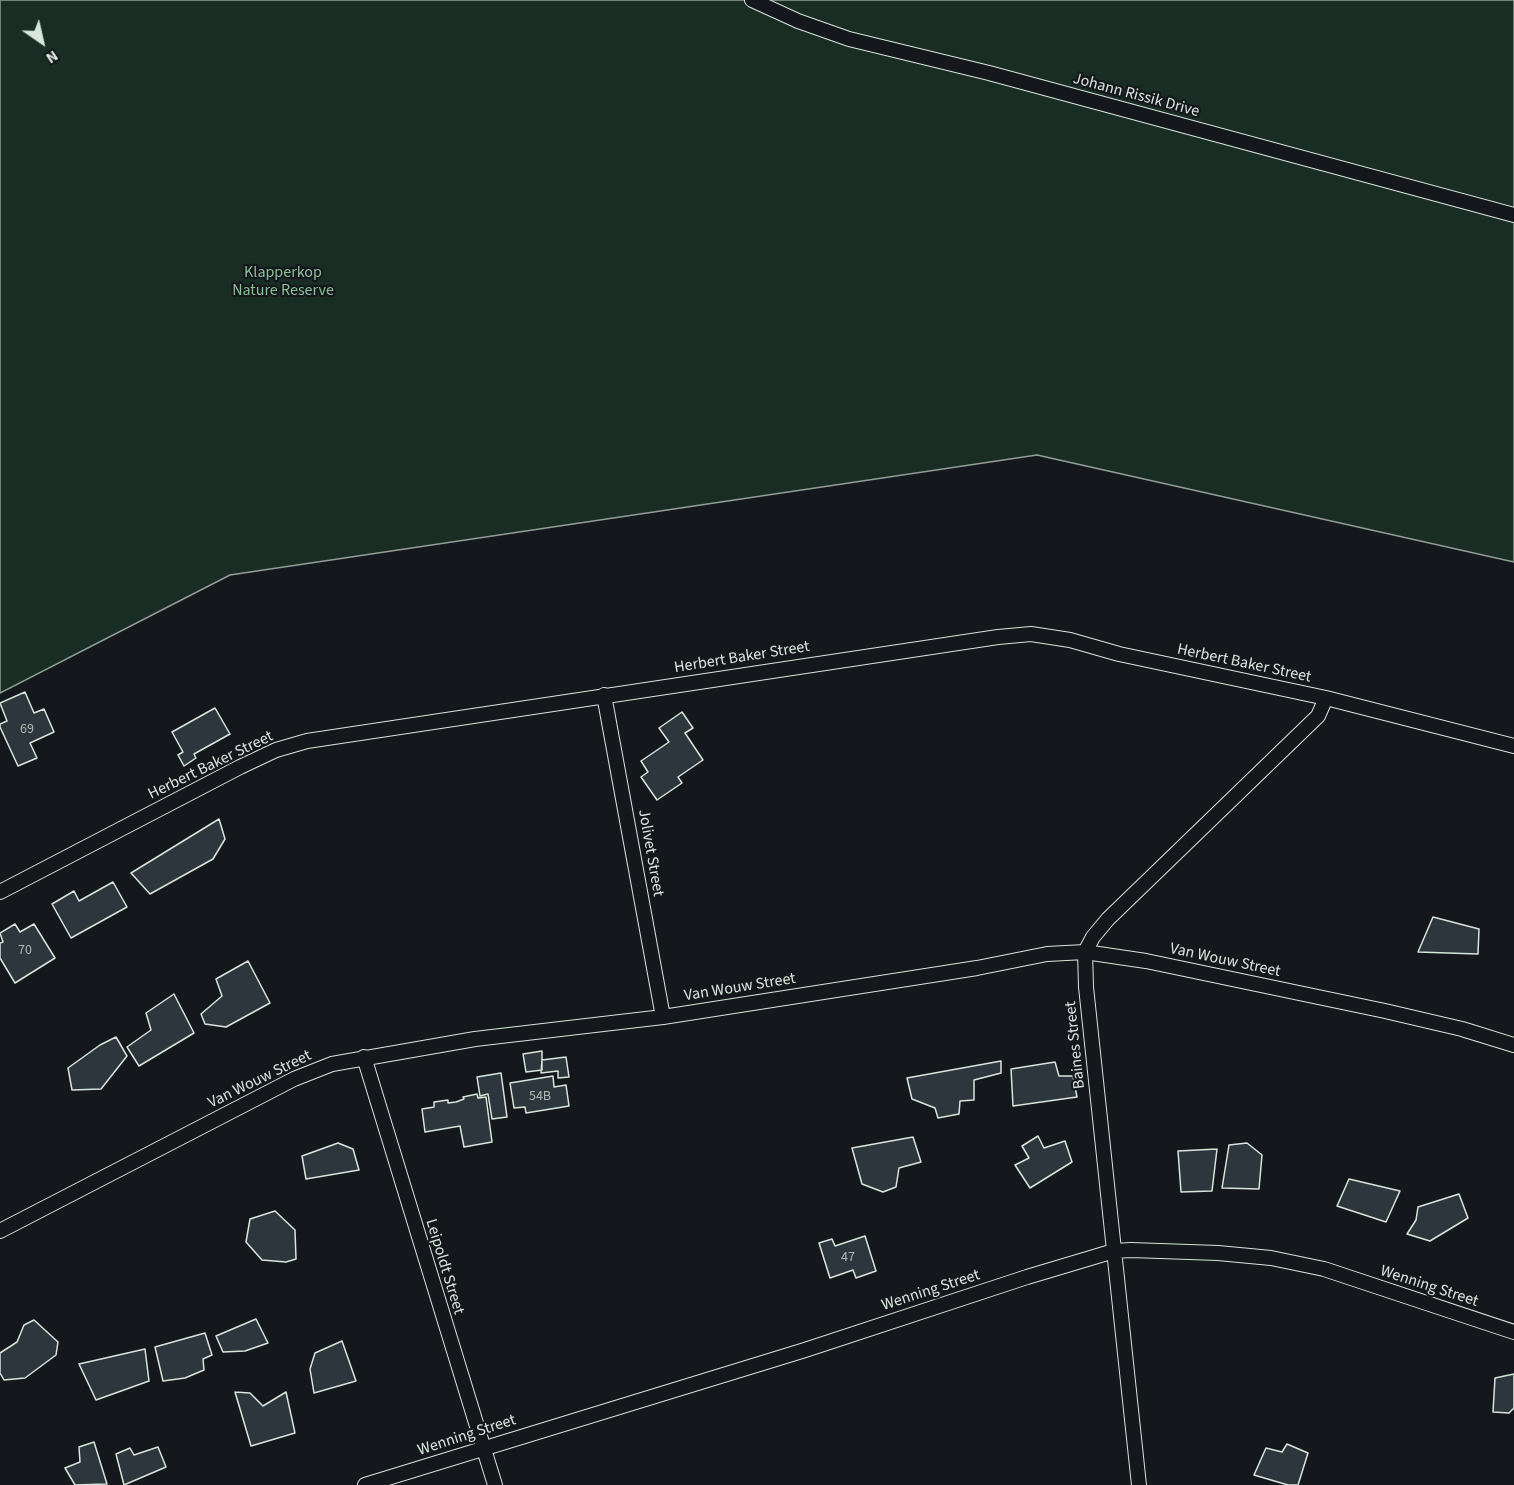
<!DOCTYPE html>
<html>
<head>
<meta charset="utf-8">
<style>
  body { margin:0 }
  #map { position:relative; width:1514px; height:1485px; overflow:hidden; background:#14181c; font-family:"Source Sans 3",sans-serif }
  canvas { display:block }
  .north { position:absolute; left:12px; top:12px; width:60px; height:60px; -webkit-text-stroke:4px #14181c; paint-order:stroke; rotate:146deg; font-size:16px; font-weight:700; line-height:24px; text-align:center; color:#d8e6dc }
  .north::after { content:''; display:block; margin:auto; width:21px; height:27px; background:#d8e6dc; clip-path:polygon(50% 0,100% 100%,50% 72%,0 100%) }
</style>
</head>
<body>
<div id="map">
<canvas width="1514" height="1485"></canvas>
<div class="north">N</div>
</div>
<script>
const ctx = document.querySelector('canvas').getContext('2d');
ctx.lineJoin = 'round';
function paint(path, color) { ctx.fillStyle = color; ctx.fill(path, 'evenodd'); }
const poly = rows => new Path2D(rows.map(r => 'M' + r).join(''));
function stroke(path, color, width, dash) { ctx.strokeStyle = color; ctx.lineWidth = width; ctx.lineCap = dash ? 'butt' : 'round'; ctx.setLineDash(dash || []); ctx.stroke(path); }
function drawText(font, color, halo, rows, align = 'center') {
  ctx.font = font + ' "Source Sans 3",sans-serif'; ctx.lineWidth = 4.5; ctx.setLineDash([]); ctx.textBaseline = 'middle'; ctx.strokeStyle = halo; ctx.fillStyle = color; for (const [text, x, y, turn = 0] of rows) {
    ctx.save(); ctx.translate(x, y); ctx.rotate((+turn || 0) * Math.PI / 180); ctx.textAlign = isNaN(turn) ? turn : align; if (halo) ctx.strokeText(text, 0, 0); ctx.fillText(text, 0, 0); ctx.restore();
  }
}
const green = poly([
  [0,0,1514,0,1514,562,1037,455,230,575,0,693,0,0]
]);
paint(green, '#1a2d24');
stroke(green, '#939e99', 1.5);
const building = poly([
  [25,692,34,713,44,709,54,732,30,743,37,758,18,766,0,727,0,724,7,721,0,703,25,692],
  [215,708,230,734,194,754,196,758,184,766,178,755,183,752,172,732,215,708],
  [682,712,693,728,685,733,703,760,678,777,682,783,657,800,641,777,648,772,641,761,669,742,659,728,682,712],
  [219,819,225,839,213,859,150,894,131,873,219,819],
  [113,882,127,907,71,938,52,904,74,891,79,901,113,882],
  [1433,917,1479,929,1478,954,1418,952,1433,917],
  [15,924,20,932,34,924,55,958,15,983,0,958,0,943,3,942,0,933,15,924],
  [248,961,270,1003,226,1027,205,1024,201,1014,222,996,216,979,248,961],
  [174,994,194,1033,139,1066,127,1047,151,1030,146,1013,174,994],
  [116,1037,127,1056,101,1089,72,1090,68,1068,100,1045,116,1037],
  [542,1051,542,1070,526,1072,523,1054,542,1051],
  [566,1057,569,1077,558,1078,558,1071,541,1073,542,1060,566,1057],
  [1001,1061,1001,1073,974,1080,974,1100,960,1101,959,1114,938,1118,935,1108,912,1099,907,1078,1001,1061],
  [1055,1062,1059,1076,1073,1076,1077,1097,1013,1106,1011,1069,1055,1062],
  [501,1073,507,1117,492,1119,488,1094,480,1096,477,1077,501,1073],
  [553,1076,554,1087,566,1085,569,1106,526,1113,525,1107,514,1108,510,1083,553,1076],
  [477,1094,478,1098,486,1097,492,1142,464,1147,460,1126,425,1132,422,1109,434,1107,434,1102,448,1100,448,1103,456,1102,464,1099,463,1097,477,1094],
  [1038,1136,1044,1148,1065,1141,1072,1162,1030,1188,1015,1165,1029,1158,1022,1146,1038,1136],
  [913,1137,921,1162,899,1168,896,1187,883,1192,862,1184,852,1148,913,1137],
  [338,1143,353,1149,359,1170,306,1179,302,1156,338,1143],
  [1247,1143,1262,1155,1259,1189,1222,1188,1229,1145,1247,1143],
  [1217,1149,1212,1191,1181,1192,1178,1151,1217,1149],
  [1349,1179,1400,1191,1386,1222,1337,1206,1349,1179],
  [1459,1194,1468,1218,1430,1241,1407,1234,1416,1220,1418,1207,1459,1194],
  [275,1211,295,1230,296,1259,286,1262,262,1260,246,1242,250,1219,275,1211],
  [865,1236,876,1271,856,1278,853,1270,830,1278,819,1243,832,1239,835,1246,865,1236],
  [256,1319,268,1343,245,1351,223,1352,216,1336,256,1319],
  [34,1320,58,1342,56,1355,25,1378,4,1380,0,1373,0,1353,17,1342,24,1325,34,1320],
  [205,1333,212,1355,203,1359,204,1370,185,1378,163,1381,155,1347,205,1333],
  [342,1341,356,1381,314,1393,310,1369,315,1353,342,1341],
  [145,1349,149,1381,96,1400,79,1364,145,1349],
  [1514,1374,1514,1408,1509,1413,1493,1412,1495,1378,1514,1374],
  [235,1392,250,1393,263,1406,286,1392,295,1433,251,1446,235,1392],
  [94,1442,107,1484,75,1485,65,1468,80,1462,79,1447,94,1442],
  [1287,1444,1308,1453,1298,1485,1288,1485,1254,1475,1266,1448,1282,1452,1287,1444],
  [158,1447,166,1467,124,1485,116,1454,130,1448,134,1455,158,1447]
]);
paint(building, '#2c363c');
stroke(building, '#d8e6dc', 1.5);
const street = poly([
  [752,0,798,21,849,39,989,73,1514,215],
  [604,695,663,1017],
  [0,892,240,767,276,750,307,741,998,637,1031,634,1070,640,1119,654,1326,698,1514,746],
  [364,1057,495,1485],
  [0,1231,294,1079,332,1064,475,1039,663,1017,977,968,1047,954,1085,952,1146,961,1385,1011,1462,1029,1514,1045],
  [365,1485,805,1350,1027,1277,1114,1251,1131,1250,1218,1253,1271,1258,1324,1269,1514,1332],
  [1139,1485,1086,987,1085,952,1093,937,1108,919,1318,716,1326,698]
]);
stroke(street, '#d8e6dc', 16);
stroke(street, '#14181c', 14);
drawText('14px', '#adbab4', null, [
  ["69",27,730],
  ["70",25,951],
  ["54B",540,1097],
  ["47",848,1258]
]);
drawText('16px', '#d8e6dc', '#14181c', [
  ["Johann Rissik Drive",1136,96,15],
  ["Herbert Baker Street",742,658,-9],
  ["Herbert Baker Street",1244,664,12],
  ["Herbert Baker Street",211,766,-26],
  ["Jolivet Street",650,853,80],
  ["Van Wouw Street",1225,961,12],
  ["Van Wouw Street",740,988,-9],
  ["Baines Street",1076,1045,-96],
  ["Van Wouw Street",260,1080,-26],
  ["Leipoldt Street",444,1267,73],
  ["Wenning Street",1429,1287,18],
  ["Wenning Street",931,1291,-18],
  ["Wenning Street",467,1436,-18]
]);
drawText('16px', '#8ac095', '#14181c', [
  ["Klapperkop",283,273],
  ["Nature Reserve",283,291]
]);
</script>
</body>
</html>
